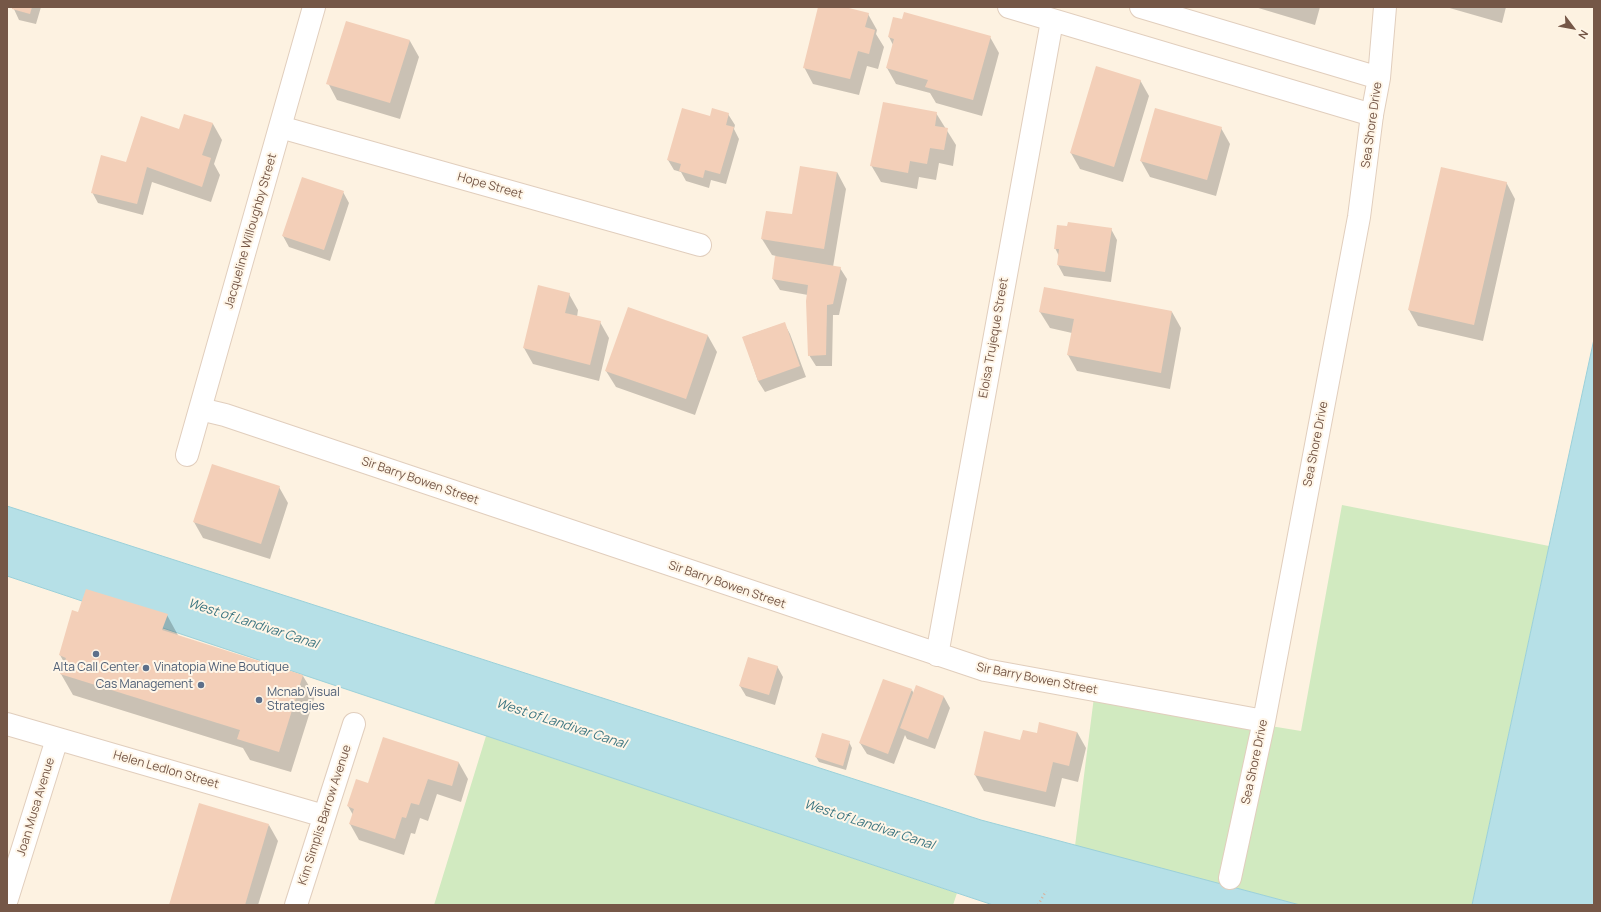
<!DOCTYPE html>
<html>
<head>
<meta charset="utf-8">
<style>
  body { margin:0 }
  #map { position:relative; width:1601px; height:912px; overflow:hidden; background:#fdf2e1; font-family:Manrope,sans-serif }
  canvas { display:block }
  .frame { position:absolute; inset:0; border:8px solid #755747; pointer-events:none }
  .north { position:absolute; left:1553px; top:8px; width:40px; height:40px; -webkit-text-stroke:3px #fff6e8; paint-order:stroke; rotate:122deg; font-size:11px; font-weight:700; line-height:16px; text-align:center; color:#755747 }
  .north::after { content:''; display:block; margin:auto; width:14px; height:18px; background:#755747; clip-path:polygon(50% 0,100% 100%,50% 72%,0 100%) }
</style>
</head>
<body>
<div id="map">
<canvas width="1601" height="912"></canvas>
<div class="frame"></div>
<div class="north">N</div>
</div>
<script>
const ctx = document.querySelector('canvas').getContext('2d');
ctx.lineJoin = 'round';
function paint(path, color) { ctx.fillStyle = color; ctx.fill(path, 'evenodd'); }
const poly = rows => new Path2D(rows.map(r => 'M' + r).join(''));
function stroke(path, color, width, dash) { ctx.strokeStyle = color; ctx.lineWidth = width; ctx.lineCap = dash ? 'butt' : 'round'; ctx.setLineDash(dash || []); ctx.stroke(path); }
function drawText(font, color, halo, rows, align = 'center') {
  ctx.font = font + ' Manrope,sans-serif'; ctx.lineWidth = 4; ctx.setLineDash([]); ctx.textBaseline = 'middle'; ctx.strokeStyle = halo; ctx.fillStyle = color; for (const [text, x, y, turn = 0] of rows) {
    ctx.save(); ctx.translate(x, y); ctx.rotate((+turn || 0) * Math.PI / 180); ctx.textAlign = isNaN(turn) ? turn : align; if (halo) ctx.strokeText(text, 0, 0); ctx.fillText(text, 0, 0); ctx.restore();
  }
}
paint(poly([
  [1342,505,1549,546,1472,905,1300,905,1075,846,1094,697,1301,731],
  [486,736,957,893,953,905,434,905]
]), '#d1eac0');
const water = poly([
  [1594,339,1594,905,1472,905,1549,546,1594,339],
  [7,506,981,820,1300,905,993,905,7,576,7,506]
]);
paint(water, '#b6e0e7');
stroke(water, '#9bd0d9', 1);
paint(poly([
  [13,7,41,7,36,24,19,20],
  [819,7,841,7,868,14,877,30,876,34,884,47,878,69,867,66,859,95,813,84,804,67],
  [1255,7,1320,7,1315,25],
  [1446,7,1506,7,1502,23],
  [347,22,410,41,419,57,400,119,337,100,328,83],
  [889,37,990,37,999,53,982,116,936,103,930,93,896,84,887,68,893,45],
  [1140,80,1149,96,1123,182,1080,169,1071,153],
  [936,113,956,145,953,166,939,163,936,180,919,177,917,189,881,182,871,165],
  [728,114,735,125,734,129,739,139,726,184,711,180,709,188,686,181,681,172,674,170,668,160,711,117],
  [185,115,213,124,222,140,214,164,220,175,211,202,152,182,143,215,98,203,92,192,127,163,180,130],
  [1221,128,1230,144,1216,196,1150,177,1141,161],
  [837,172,846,189,833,267,840,268,847,279,839,315,833,315,832,366,816,366,809,355,808,295,780,290,773,279,776,256,772,255,762,239,767,212,793,216],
  [1506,182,1515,199,1483,341,1418,326,1409,310],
  [343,192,349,203,330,261,289,247,283,236],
  [1111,229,1117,240,1111,282,1064,276,1058,265,1059,256,1055,248],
  [539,286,569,294,578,310,577,317,600,322,609,338,599,381,533,364,524,348],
  [629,308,708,336,717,352,695,415,616,387,606,371],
  [1040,312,1172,312,1181,328,1170,389,1077,371,1068,355,1072,333,1050,328],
  [784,323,790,334,806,377,765,392,758,381,743,337],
  [279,487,288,503,270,559,203,538,194,522],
  [79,613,167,615,179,637,303,676,315,696,291,772,250,760,243,748,73,695,61,674,65,664,60,655],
  [777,666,783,677,775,705,746,696,740,686],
  [912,690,914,694,944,697,950,708,935,749,907,739,905,735,894,764,867,754,860,743],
  [1077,732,1086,748,1078,782,1062,778,1055,807,984,791,975,775,1038,734],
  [384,739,459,763,468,779,461,802,437,794,428,821,420,818,415,834,411,833,404,855,359,840,350,824,353,815,348,806,369,784],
  [849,742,852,748,846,770,819,762,816,757],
  [269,825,278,841,258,905,170,905]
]), '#0003');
paint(poly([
  [12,7,32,7,30,14,12,9],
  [818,7,845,7,869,13,865,27,875,30,869,54,858,51,850,79,803,68],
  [904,12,991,36,973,100,925,87,928,80,886,68,894,39,888,37,893,17,902,19],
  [346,21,410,40,390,103,326,84],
  [1096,66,1141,80,1114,167,1070,153],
  [883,102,937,112,935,126,948,128,944,150,930,148,927,164,910,161,908,173,870,166],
  [682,108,710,116,712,108,729,113,726,125,734,127,720,174,705,170,703,178,679,171,681,164,667,160],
  [1155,108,1222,127,1207,180,1140,161],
  [184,114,213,123,202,155,211,158,202,187,147,167,137,204,91,193,101,155,126,162,141,116,179,129],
  [800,166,837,172,824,249,761,239,766,211,792,214],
  [1441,167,1507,182,1474,325,1408,310],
  [302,177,344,191,324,250,282,236],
  [1068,222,1112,228,1105,272,1057,265,1059,249,1054,249,1057,225,1067,226],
  [775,256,841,267,833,304,827,305,826,355,808,356,806,301,808,285,772,279],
  [538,285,570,293,565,313,601,321,590,365,523,348],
  [1044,287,1172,311,1161,373,1067,355,1074,319,1039,312],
  [628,307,708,335,686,399,605,371],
  [785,322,800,366,758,381,742,337],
  [212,464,280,486,261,544,193,522],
  [86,589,168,614,162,630,303,675,279,752,237,739,240,730,60,674,66,658,59,655,72,610,78,612],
  [748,657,778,666,769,695,739,686],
  [883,679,912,689,888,754,859,743],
  [916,685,944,696,928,739,900,728],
  [1039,722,1077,732,1069,766,1053,762,1046,792,974,775,984,731,1020,740,1023,730,1037,733],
  [822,733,850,741,843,766,815,757],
  [383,737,459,762,452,786,428,779,419,805,411,803,406,818,402,817,395,839,349,824,354,809,347,806,356,779,368,783],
  [199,803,269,824,245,905,169,905]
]), '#f3cfb8');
const minor = poly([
  [280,127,700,245],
  [200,409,225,415,985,670,1264,721],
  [187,455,314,7],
  [937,655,1052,21],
  [7,724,324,816],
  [1230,878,1264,721,1359,217,1372,115],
  [7,899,57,739],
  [296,905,354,724]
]);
const tertiary = poly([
  [1009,7,1372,115,1379,78,1385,7],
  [1141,7,1379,78]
]);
stroke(minor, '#e1cebd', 24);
stroke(tertiary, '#e1cebd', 24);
stroke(poly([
  [1038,905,1046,891]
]), '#d7b29c', 2.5, [1, 3]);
stroke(minor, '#fff', 22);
stroke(tertiary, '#fff', 22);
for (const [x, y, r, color] of [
  [96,654,4,"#5c6f8a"],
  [146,668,4,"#5c6f8a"],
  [201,685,4,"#5c6f8a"],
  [259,700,4,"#5c6f8a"]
]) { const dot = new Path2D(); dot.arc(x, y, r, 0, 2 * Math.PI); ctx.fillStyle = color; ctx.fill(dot); stroke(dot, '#fff6e8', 1.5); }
drawText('12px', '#755747', '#fff6e8', [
  ["Sea Shore Drive",1372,125,-82],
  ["Hope Street",490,186,16],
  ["Jacqueline Willoughby Street",251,231,-74],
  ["Eloisa Trujeque Street",994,338,-80],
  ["Sea Shore Drive",1316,444,-79],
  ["Sir Barry Bowen Street",420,481,19],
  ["Sir Barry Bowen Street",727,585,19],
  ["Sir Barry Bowen Street",1037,679,11],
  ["Sea Shore Drive",1255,762,-78],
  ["Helen Ledlon Street",166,770,16],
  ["Joan Musa Avenue",36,807,-73],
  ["Kim Simplis Barrow Avenue",325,815,-72]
]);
drawText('12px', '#4e5e75', '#fff6e8', [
  ["Alta Call Center",96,668,"center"],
  ["Vinatopia Wine Boutique",154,668],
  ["Cas Management",193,685,"right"],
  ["Mcnab Visual",267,693],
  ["Strategies",267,707]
], 'left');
drawText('italic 13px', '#3e7782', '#fff6e8', [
  ["West of Landivar Canal",253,624,18],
  ["West of Landivar Canal",561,724,18],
  ["West of Landivar Canal",869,825,18]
]);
</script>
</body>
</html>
